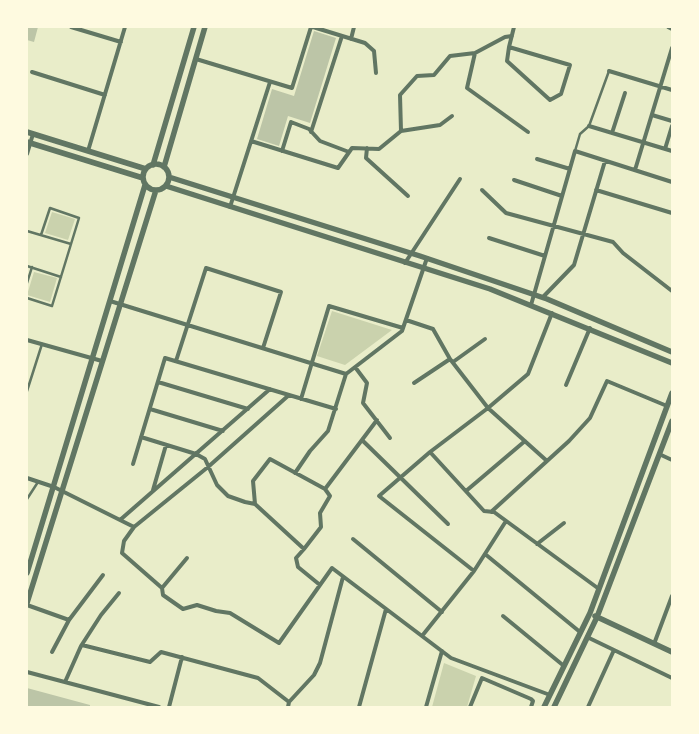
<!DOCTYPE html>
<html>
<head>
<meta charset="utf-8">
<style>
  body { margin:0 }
  #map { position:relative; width:699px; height:734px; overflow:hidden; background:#e9edc9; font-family:"Titillium Web",sans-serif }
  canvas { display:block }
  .frame { position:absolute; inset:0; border:28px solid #fefae0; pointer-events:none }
</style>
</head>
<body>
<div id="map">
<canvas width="699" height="734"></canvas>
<div class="frame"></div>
</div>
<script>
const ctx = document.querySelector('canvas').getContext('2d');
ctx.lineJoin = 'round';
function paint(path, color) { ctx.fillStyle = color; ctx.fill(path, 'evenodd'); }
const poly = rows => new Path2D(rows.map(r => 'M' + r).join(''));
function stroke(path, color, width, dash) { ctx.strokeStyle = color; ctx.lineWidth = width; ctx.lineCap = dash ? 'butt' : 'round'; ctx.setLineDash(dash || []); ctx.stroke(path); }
paint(poly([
  [52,212,75,219,68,240,45,233],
  [34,272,57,278,50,302,27,295],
  [332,311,392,330,345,365,317,356],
  [444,663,476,676,467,707,432,707]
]), '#cad2ad');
paint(poly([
  [27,27,38,27,34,42,27,40],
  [314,31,336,38,310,123,288,116,279,146,257,139,272,89,294,96],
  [27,688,90,705,90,707,27,707]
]), '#bcc5a7');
stroke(poly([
  [575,151,580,134,589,126,609,71],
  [27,231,71,244],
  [27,266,61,277],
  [27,283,32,267],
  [27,298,52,306,79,218,50,208,41,235],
  [27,391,42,344],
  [27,499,38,482]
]), '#617663', 2.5);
stroke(poly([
  [71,27,121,42],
  [313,27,365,43,374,51,376,73],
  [668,27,672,29],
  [512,36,505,37,475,53,467,88,528,132],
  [351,39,354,27],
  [509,47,507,61,550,100,561,94,570,65,509,47,514,27],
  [196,59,292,88,311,27],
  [609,71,672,90],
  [32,72,105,95],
  [652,115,672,121],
  [589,126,672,151],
  [401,131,400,95,417,76,434,75,450,56,475,53],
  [311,132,342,36],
  [612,133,625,93],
  [251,141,338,168,352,148,379,149,401,131,440,125,452,116],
  [367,148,366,158,408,196],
  [665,149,672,126],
  [88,151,125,27],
  [282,151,291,122,309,129,320,141,349,152],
  [27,154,33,134],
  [537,159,570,169],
  [635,170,672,48],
  [514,180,562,196],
  [482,190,506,213,613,242,623,253,672,291],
  [596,190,672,213],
  [230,207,270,82],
  [489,238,545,256],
  [405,263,460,179],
  [543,297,574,265,605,161],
  [110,301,346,374,402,331,427,258],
  [531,305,575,151,672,182],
  [406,320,433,329,450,359,488,408,547,461],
  [27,340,102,361],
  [176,361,206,268,281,292,263,348],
  [453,362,485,339],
  [355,367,367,383,363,403,390,438],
  [158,382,248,409],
  [414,383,450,359],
  [566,385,590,328],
  [289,395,208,467,134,527,124,541,122,553,162,588,163,595,183,609,197,605,216,611,230,613,279,643,332,568,451,658,550,695],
  [301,399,329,306,403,328],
  [150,409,223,431],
  [141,437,196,454,205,459,217,485,228,496,245,502,255,504],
  [362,440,448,524],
  [430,452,484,511,494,512,599,589],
  [659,454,672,460],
  [133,464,165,358,336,409],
  [295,473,310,451,328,431,346,374],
  [27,478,54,487,134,527],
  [325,489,377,420],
  [153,490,166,445],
  [466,491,525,441],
  [491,512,569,441,590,418,607,381,667,406],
  [120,520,270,389],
  [353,539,442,612],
  [537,544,564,523],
  [304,549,255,504,253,481,270,459,325,489,330,496,320,513,321,527,304,549,296,558,298,567,320,585],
  [485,554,580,632],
  [474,571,379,496,430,452,488,408,528,374,552,313],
  [162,588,187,558],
  [27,605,69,620],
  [503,616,564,666],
  [422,636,474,571,506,521],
  [587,637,672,678],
  [654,644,672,596],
  [82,645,150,662,161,652,258,678,289,702],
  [52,652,69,620,103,575],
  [27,672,159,707],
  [65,682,81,646,101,615,119,593],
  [169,707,182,657],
  [288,707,289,702,314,675,320,663,343,577],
  [359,707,386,609],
  [426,707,442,651],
  [470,707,482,678,531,699,533,701,531,707],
  [588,707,614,650]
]), '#617663', 4);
stroke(poly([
  [27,132,146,169],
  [27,142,143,178],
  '143 177a13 13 0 1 1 26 0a13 13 0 1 1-26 0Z',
  [153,165,194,27],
  [164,167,205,27],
  [169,177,420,256,547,299,672,352],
  [166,186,490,289,672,363],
  [27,573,145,185],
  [27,603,156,190],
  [595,616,672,652],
  [544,707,590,613,672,393],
  [554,707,597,617,672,421]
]), '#617663', 5.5);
</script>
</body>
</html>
